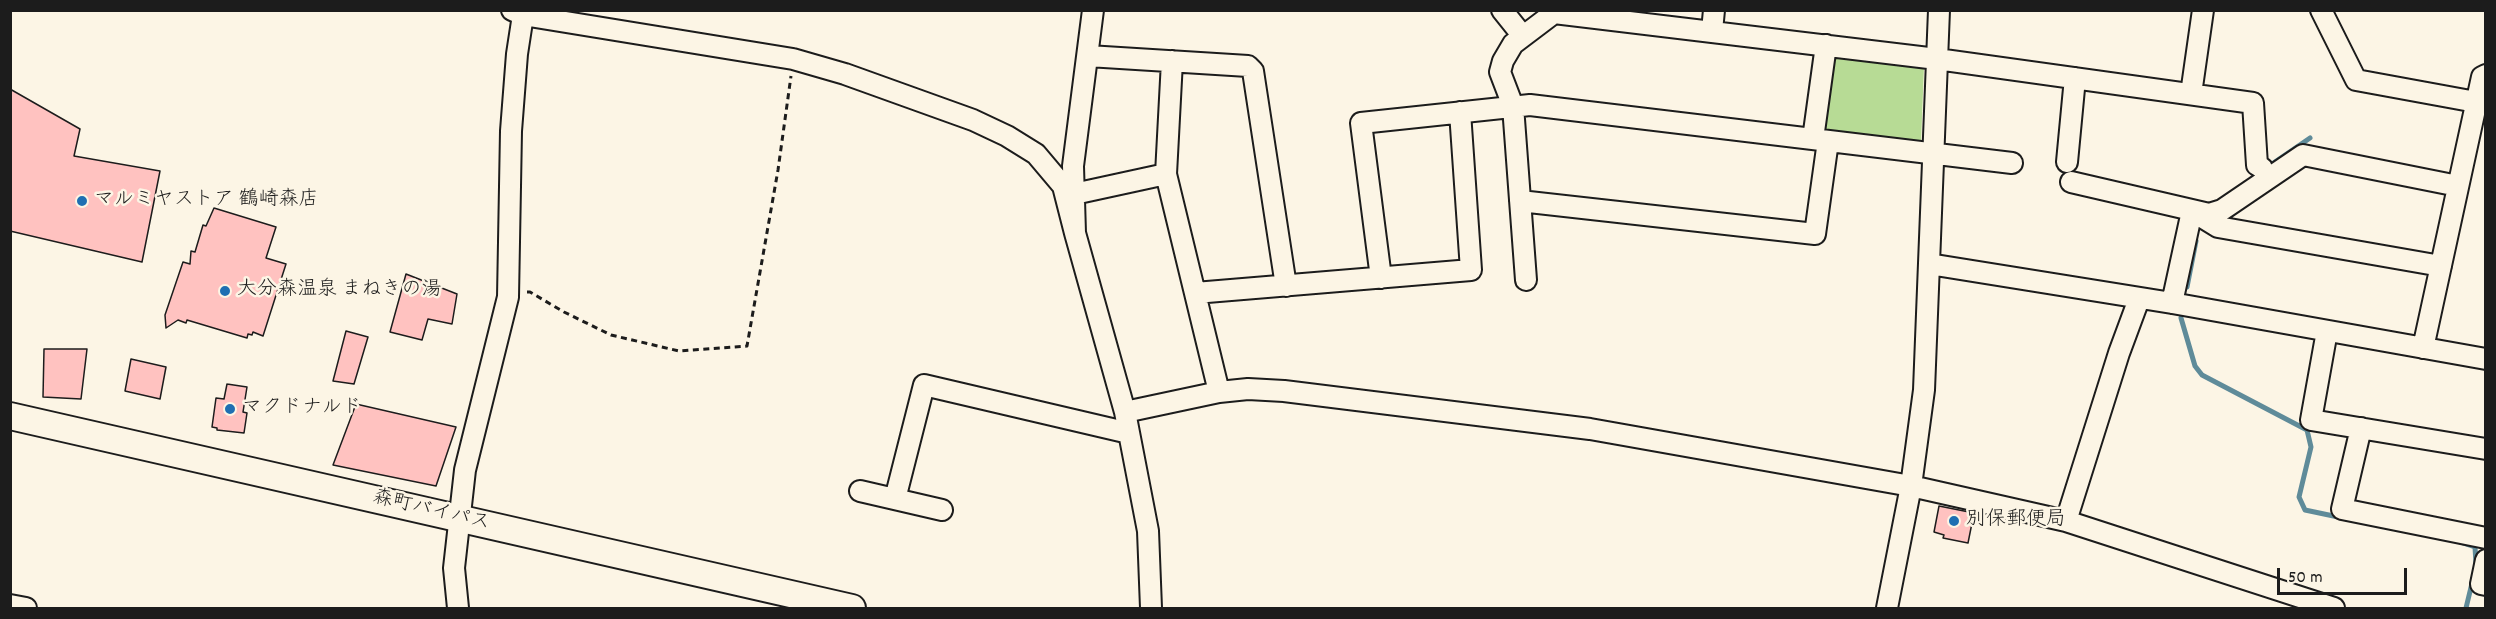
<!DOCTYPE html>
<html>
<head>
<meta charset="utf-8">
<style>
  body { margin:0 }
  #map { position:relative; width:2496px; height:619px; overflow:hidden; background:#fcf5e5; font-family:Dekko,sans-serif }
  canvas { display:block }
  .frame { position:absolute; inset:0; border:12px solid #1c1c1c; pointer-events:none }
  .scale { position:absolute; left:2277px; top:568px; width:130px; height:27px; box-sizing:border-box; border:3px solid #1c1c1c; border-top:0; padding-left:8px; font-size:18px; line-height:21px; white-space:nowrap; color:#1c1c1c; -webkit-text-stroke:4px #fcf5e5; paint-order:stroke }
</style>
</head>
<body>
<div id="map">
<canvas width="2496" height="619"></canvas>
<div class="frame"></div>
<div class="scale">50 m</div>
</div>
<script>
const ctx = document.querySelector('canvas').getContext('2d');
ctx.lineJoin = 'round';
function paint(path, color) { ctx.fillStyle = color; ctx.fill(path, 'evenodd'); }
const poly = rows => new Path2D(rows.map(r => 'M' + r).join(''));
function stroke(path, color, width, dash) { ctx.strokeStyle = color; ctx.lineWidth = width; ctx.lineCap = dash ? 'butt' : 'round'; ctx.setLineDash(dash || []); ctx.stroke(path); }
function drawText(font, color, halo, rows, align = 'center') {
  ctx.font = font + ' Dekko,"Klee One",sans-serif'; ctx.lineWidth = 5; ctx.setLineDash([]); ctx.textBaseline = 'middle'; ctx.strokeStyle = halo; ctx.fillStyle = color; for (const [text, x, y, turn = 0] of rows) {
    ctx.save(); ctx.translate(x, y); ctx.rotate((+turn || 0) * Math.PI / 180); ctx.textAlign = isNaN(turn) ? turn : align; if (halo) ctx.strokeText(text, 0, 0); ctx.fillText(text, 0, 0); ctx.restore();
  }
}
paint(poly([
  [1835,54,1924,66,1921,143,1825,132,1821,126]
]), '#b7db95');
stroke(poly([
  [2272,164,2310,138],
  [2187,287,2196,241],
  [2181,318,2195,366,2202,375,2307,430,2311,447,2299,497,2305,510,2343,518],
  [2460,542,2475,547,2476,564],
  [2466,608,2473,579]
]), '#5f8b99', 5);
const building = poly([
  [10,89,80,129,74,156,160,171,142,262,10,231,10,89],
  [214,208,276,227,266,258,286,264,263,336,253,332,252,335,248,334,247,338,187,320,186,323,178,320,166,328,165,315,183,262,190,264,191,251,195,252,203,225,206,226,214,208],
  [406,274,457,294,452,324,428,319,422,340,390,332,406,274],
  [346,331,368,337,354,384,333,381,346,331],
  [44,349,87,349,81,399,43,397,44,349],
  [131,359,166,367,160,399,125,391,131,359],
  [227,384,247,387,243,412,247,413,244,433,217,430,217,428,212,427,216,398,224,399,227,384],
  [356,404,456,427,436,486,333,465,356,404],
  [1939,506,1974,513,1968,543,1943,538,1944,535,1934,532,1939,506]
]);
paint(building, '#ffc2c0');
stroke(building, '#1c1c1c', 1.5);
const minor = poly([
  [512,10,523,15,793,59,845,74,973,120,1007,136,1036,154,1063,186,1075,233],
  [1093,10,1073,166,1075,233,1125,412,1148,531,1151,608],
  [1502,10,1522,35],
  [2321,10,2356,80,2476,102],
  [1712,31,1714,10],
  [1088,56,1248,66,1253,71,1286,286],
  [1172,61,1166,174,1219,392],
  [2191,94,2203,10],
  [1813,139,1826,45],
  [2067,162,2075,78],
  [2071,182,2209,214,2222,210,2303,155,2458,186],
  [1074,194,1166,174],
  [1520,201,1815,234,1828,141],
  [1929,264,2172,303,2486,359],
  [1381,278,1361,123,1530,105,2012,163],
  [1526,280,1513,106,1500,72,1503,61,1513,44,1554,13,1937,59,2253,103,2257,165,2262,168],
  [1195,293,1471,270,1460,112],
  [2172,303,2192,211,2218,227,2441,266],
  [2327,331,2311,420,2486,449],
  [2423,348,2482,77,2486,75],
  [1125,412,1219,392,1248,389,1284,391,1590,429,1911,486,2066,521,2334,608],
  [2361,428,2342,509,2486,538],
  [860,491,942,510],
  [895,499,924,385,1129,433],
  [2066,521,2119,353,2139,299],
  [2486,560,2481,584,2486,585],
  [10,605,26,608],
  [458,608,454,568,465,470,508,297,511,131,517,54,523,15],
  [1887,608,1911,486,1924,390,1939,10]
]);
const major = poly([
  [10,416,852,608]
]);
stroke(minor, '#1c1c1c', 24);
stroke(major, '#1c1c1c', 30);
stroke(poly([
  [527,292,530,292,564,312,611,335,679,351,747,346,778,170,791,76]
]), '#1c1c1c', 3, [6, 4.5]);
stroke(minor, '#fcf5e5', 20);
stroke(major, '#fcf5e5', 26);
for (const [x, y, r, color] of [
  [82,201,6,"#1f6fb2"],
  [225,291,6,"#1f6fb2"],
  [230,409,6,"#1f6fb2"],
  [1954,521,6,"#1f6fb2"]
]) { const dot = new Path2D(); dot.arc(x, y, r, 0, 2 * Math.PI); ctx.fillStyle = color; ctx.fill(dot); stroke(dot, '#fcf5e5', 2); }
drawText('20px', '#1c1c1c', '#fcf5e5', [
  ["マルミヤストア 鶴崎森店",94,201],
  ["大分森温泉 まねきの湯",237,291],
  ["マクドナルド",242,409],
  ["別保郵便局",1966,521]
], 'left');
drawText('20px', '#1c1c1c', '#fcf5e5', [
  ["森町バイパス",431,512,13]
]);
</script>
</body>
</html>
